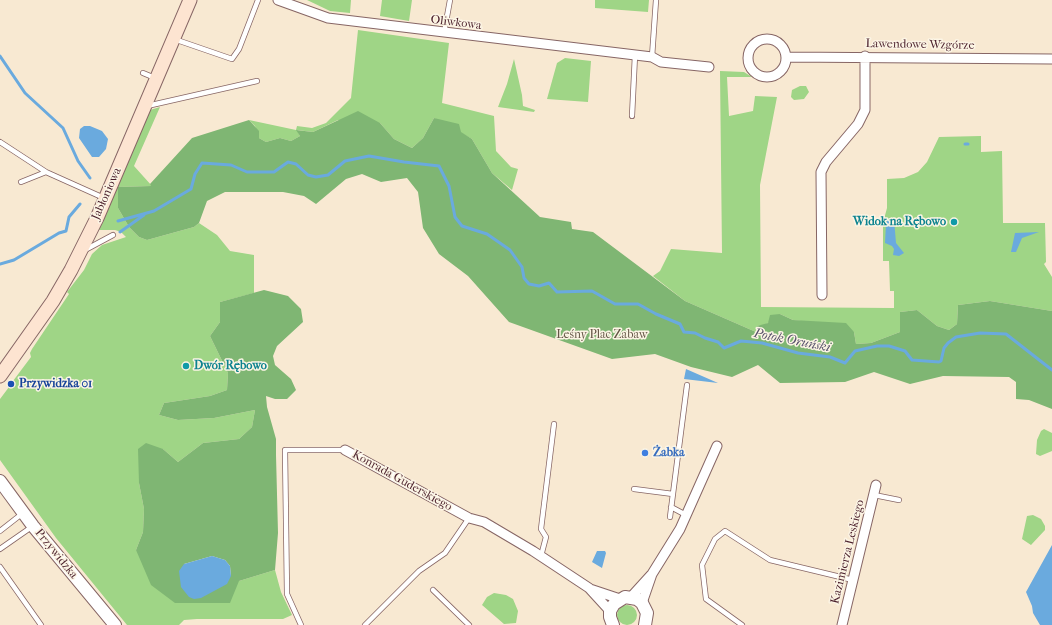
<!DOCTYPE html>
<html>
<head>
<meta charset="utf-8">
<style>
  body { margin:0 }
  canvas { display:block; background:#f8e9d2 }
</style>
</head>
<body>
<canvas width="1052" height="625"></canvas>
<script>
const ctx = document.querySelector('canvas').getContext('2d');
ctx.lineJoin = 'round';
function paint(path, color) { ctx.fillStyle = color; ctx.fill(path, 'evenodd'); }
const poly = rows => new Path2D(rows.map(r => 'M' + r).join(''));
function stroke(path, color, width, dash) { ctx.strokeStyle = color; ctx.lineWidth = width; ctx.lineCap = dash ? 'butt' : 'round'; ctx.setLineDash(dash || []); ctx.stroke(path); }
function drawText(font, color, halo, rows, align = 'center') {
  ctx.font = font + ' "IM FELL French Canon",serif'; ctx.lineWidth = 3; ctx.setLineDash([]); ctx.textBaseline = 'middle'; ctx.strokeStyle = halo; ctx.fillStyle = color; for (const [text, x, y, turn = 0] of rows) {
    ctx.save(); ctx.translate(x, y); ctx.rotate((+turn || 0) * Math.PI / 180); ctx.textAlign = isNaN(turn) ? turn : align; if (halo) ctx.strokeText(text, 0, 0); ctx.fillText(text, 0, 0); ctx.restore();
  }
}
paint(poly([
  [307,0,351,0,350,13,330,11],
  [382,0,412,0,409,21,380,16],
  [595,0,649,0,648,12,595,8],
  [358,30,449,43,442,103,494,116,496,151,511,167,518,169,512,190,492,173,472,139,434,118,423,138,412,148,394,139,380,123,338,120,313,132,297,130,300,136,291,141,280,138,266,142,259,138,255,126,249,120,296,130,297,126,312,128,326,123,351,98],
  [565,58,591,61,588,102,547,99,557,63],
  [514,59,522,95,523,106,535,110,534,112,498,107,507,84],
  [720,71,744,72,752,77,727,77,729,116,753,111,755,96,777,97,760,185,761,307,894,308,894,291,890,291,889,261,883,261,883,223,887,208,887,179,904,178,918,172,927,162,939,137,981,136,981,152,1002,151,1003,223,1045,223,1046,262,1044,264,1052,277,1052,311,990,301,958,305,957,324,949,330,937,326,917,310,900,312,900,332,871,343,856,344,854,332,809,322,793,320,780,314,765,325,757,326,756,332,685,301,653,276,660,271,671,249,722,253],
  [800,86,806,86,809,92,804,99,794,100,791,97,792,90],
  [160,107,134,166,152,186,118,187,118,208,129,227,139,237,147,240,194,227,199,223,217,235,230,251,254,255,254,293,220,302,220,322,210,336,228,373,227,390,210,396,164,403,159,415,178,420,214,418,255,410,252,427,239,439,203,443,178,462,163,449,139,483,144,509,143,532,136,550,239,581,275,570,281,592,292,615,283,619,197,619,184,620,179,625,127,625,56,538,0,460,0,399,9,387,10,388,15,382,13,381,31,357,30,353,32,349,69,294,67,292,84,270,92,254,102,245,126,237,121,232,115,230,99,230,150,110],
  [1044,429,1052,433,1052,451,1040,456,1036,454,1037,440,1041,431],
  [1033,515,1041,519,1045,526,1045,530,1031,545,1022,539,1027,516],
  [494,593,506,595,513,599,518,611,516,623,504,624,482,605,487,597],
  '617 615a10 10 0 1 1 20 0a10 10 0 1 1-20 0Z'
]), '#9fd586');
paint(poly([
  [358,111,380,123,394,139,412,148,423,138,434,118,459,124,461,132,472,139,492,173,540,217,571,222,572,229,593,232,685,301,756,332,757,326,768,323,770,315,780,314,793,320,846,323,854,332,856,344,871,343,900,332,900,312,917,310,937,326,949,330,957,324,958,305,990,301,1052,311,1052,409,1029,400,1016,399,1016,382,1009,377,943,376,910,384,874,372,845,382,780,383,758,365,732,377,691,367,655,354,612,359,509,322,468,276,439,254,423,228,418,192,407,178,381,182,362,174,346,179,316,204,304,196,283,192,225,192,207,201,199,223,194,227,147,240,139,237,129,227,118,208,118,187,151,186,150,184,192,138,249,120,259,131,259,138,266,142,280,138,291,141,300,136,296,130,313,132],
  [264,290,288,296,301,309,303,322,277,346,273,356,275,365,291,379,296,390,287,399,275,399,266,396,267,407,276,439,276,455,278,533,275,570,239,581,230,603,175,603,151,585,136,550,143,532,144,509,139,483,138,449,146,443,163,449,178,462,203,443,239,439,252,427,255,410,214,418,178,420,159,415,164,403,210,396,227,390,228,373,210,336,220,322,220,302],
  [212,556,225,560,230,566,231,576,184,564]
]), '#7fb673');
paint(poly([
  [84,126,90,126,102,131,108,139,106,149,99,157,92,157,79,138,80,129],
  [894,219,896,243,904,253,899,256,893,255,894,249,892,246,885,243,886,224,887,220],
  [1039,232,1022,238,1016,252,1011,252,1015,233],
  [686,369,718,383,684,379],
  [1052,545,1052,625,1040,625,1033,613,1032,606,1026,592],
  [597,551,605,551,606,553,602,568,592,562],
  [212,556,225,560,230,566,231,576,227,584,201,598,194,599,189,597,181,587,179,571,184,564]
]), '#6aaade');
stroke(poly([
  [0,56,25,93,63,128,78,161,90,178],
  [965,144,968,144],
  [118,221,154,211,191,189,195,174,202,163,231,165,247,172,274,172,288,162,296,164,308,175,316,177,328,175,345,161,369,156,404,162,439,166,449,186,455,217,462,226,487,234,510,250,522,267,524,278,529,284,539,286,549,283,557,292,592,291,615,304,638,304,656,314,680,324,684,332,695,333,705,338,718,342,724,348,741,341,762,343,798,353,830,357,845,363,855,351,877,346,889,346,905,351,912,360,939,362,941,361,944,348,948,343,956,337,980,333,1006,334,1052,370],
  [120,232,144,215],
  [0,264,14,260,59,233,66,231,69,217,80,204]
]), '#6aaade', 3);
const service = poly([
  [444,33,450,0],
  [174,39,232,59,239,49,258,0],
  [652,57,656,0],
  [143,73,155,78],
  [147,106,257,81],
  [632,116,635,55],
  [0,142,46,172,104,198],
  [21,182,46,172],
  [85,250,113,235],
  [634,489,673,494],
  [874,495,899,500],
  [671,507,686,515],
  [670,517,687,385],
  [0,531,23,513],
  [0,549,33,526],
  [541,556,546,537,541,529,554,424],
  [0,567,41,625],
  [433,590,469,625],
  [301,625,287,594,285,450,345,450],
  [365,625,419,571,445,553,469,518],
  [742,625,706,599,702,565,715,539,725,531,770,560,853,580]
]);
const minor = poly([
  [278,0,328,18,652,57,661,62,709,67],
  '748 58a19 19 0 1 1 38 0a19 19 0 1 1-38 0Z',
  [787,57,1052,59],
  [822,295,821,172,826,162,858,124,865,110,865,56],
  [345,450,469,518,484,522,533,551,589,588,610,611],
  [590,589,620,599],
  [631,597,651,575],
  [642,603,652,574,680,529,717,446],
  [842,625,876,485]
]);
const tertiary = poly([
  [0,481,33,526,115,625],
  [613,625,610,617,610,611,614,604,625,597,637,599,642,603,647,613,645,625]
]);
const secondary = poly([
  [0,376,53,301,71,270,97,218,190,0]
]);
stroke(service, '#876665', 6);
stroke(minor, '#876665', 11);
stroke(tertiary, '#876665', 14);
stroke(secondary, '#876665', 15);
stroke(service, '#fff', 4.5);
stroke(minor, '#fff', 9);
stroke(tertiary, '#fff', 12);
stroke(secondary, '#fde4d1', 13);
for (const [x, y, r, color] of [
  [954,222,4,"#0f9aa8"],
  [186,366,4,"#0f9aa8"],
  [11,384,4,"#1a4fb4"],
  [645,453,4,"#3f7fe0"]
]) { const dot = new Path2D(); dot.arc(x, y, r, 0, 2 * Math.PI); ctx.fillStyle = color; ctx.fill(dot); stroke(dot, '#fcf5e5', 1.5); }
drawText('12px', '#4a1f2b', '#fcf5e5', [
  ["Oliwkowa",456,23,7],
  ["Lawendowe Wzgórze",920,45,1],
  ["Jabłoniowa",107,194,-66],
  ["Konrada Guderskiego",402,481,29],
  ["Kazimierza Leskiego",848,552,-76],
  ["Przywidzka",56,554,51]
]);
drawText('bold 12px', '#0d838f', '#fcf5e5', [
  ["Widok na Rębowo",946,222],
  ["Dwór Rębowo",194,366,"left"]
], 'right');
drawText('12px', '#645646', '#fcf5e5', [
  ["Leśny Plac Zabaw",602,335]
]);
drawText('bold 12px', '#164399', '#fcf5e5', [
  ["Przywidzka 01",19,384]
], 'left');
drawText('bold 12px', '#366cbe', '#fcf5e5', [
  ["Żabka",653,453]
], 'left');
drawText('italic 13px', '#55506a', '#fcf5e5', [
  ["Potok Oruński",792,341,11]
]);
</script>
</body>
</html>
